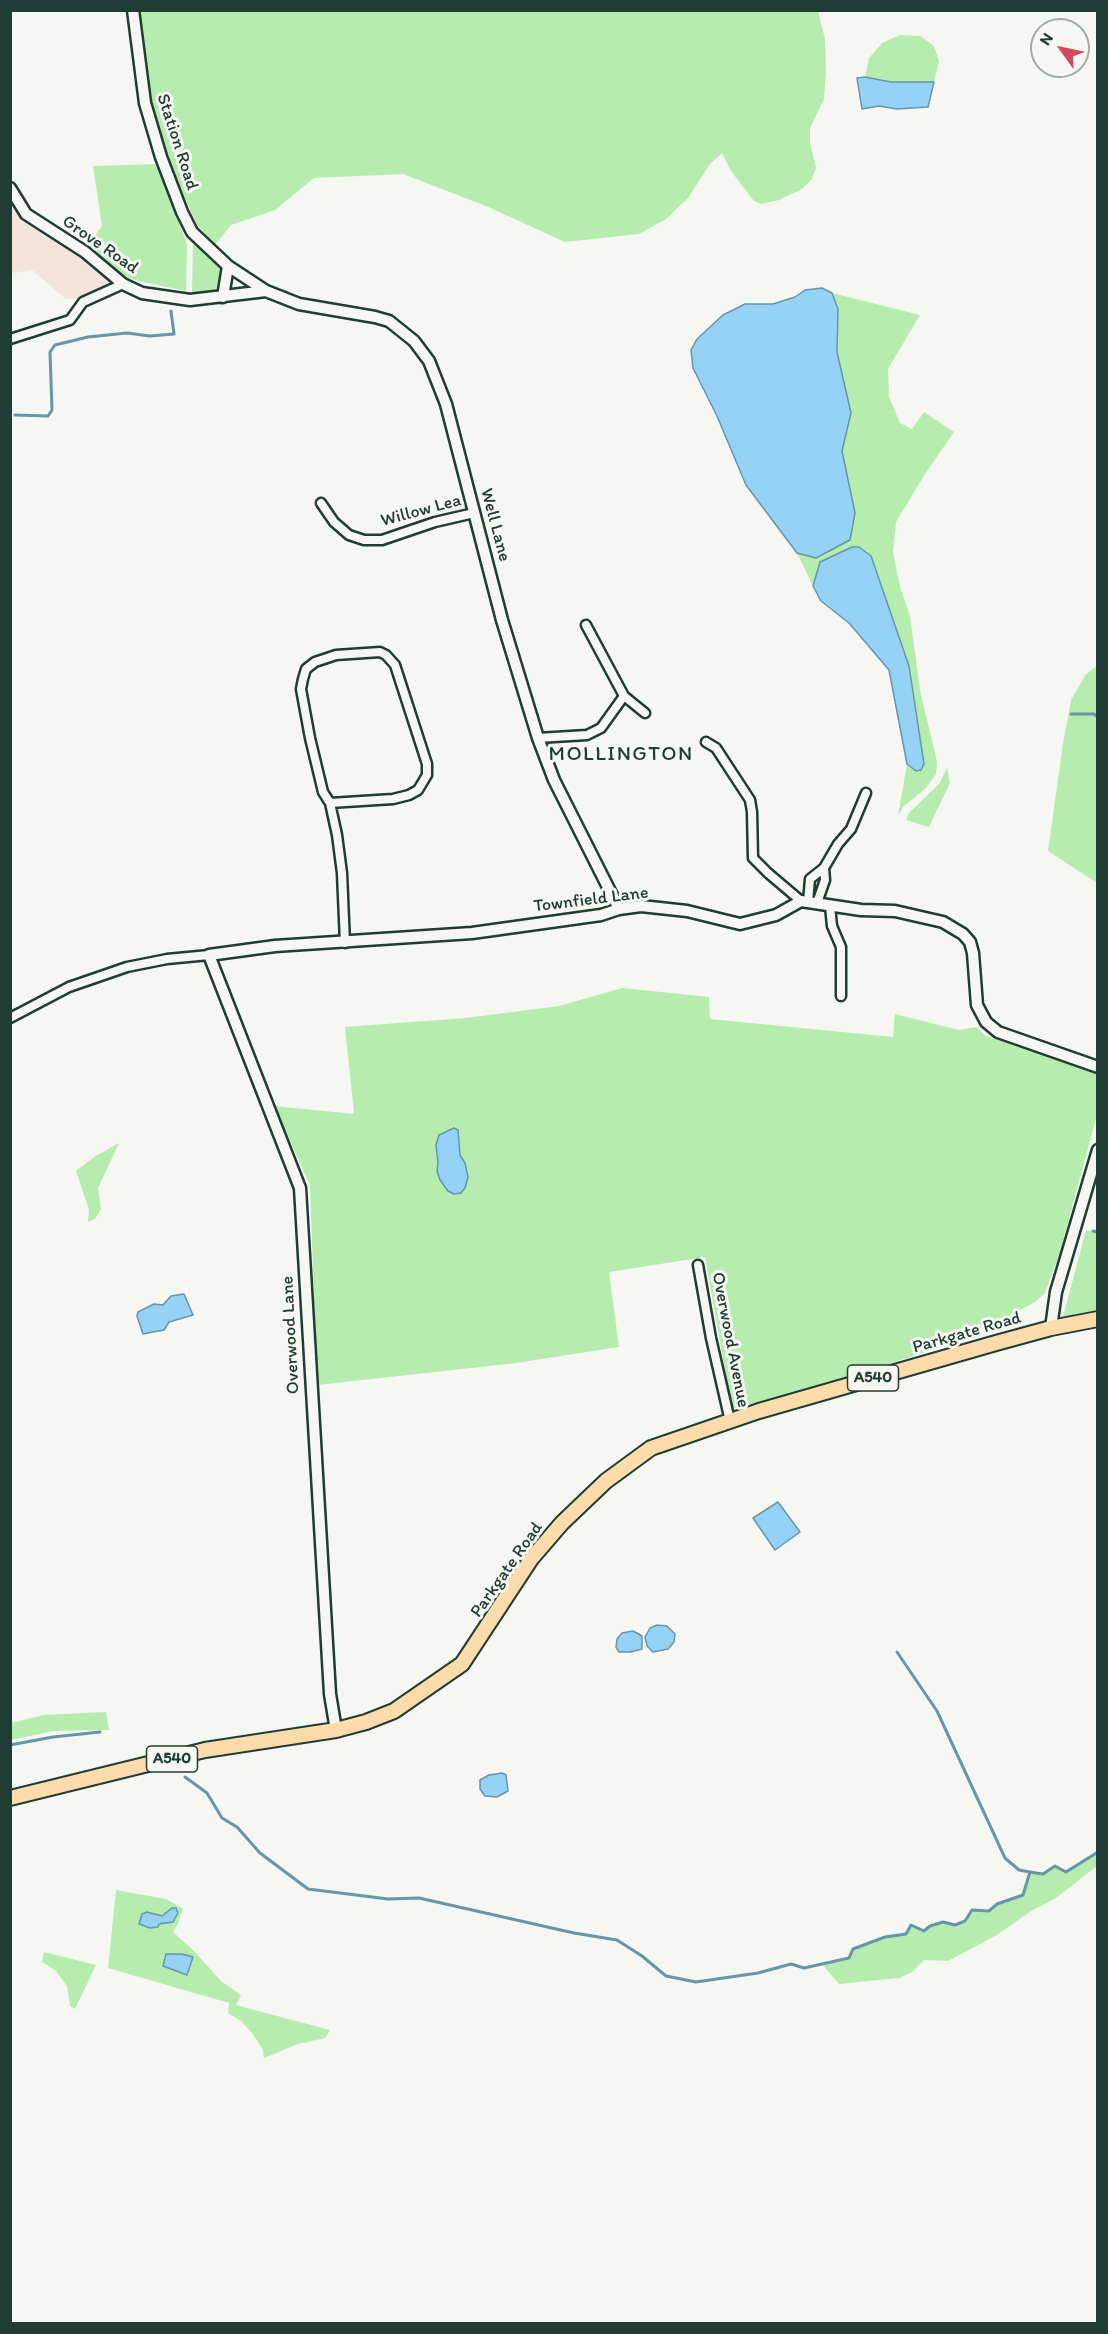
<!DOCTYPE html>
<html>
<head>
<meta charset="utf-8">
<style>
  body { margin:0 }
  #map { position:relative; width:1108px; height:2334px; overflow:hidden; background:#f6f6f2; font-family:Itim,sans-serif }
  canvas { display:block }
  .frame { position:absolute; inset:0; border:12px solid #1f3d34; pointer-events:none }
  .north { position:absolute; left:1030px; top:18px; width:60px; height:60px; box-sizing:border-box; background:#f6f6f2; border:2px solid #a0aca6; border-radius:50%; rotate:303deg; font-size:16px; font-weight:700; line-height:24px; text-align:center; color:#1f3d34 }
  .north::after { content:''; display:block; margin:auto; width:21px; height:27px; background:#d1495b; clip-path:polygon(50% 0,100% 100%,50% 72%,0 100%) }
</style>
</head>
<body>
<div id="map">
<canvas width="1108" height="2334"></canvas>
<div class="frame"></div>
<div class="north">N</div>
</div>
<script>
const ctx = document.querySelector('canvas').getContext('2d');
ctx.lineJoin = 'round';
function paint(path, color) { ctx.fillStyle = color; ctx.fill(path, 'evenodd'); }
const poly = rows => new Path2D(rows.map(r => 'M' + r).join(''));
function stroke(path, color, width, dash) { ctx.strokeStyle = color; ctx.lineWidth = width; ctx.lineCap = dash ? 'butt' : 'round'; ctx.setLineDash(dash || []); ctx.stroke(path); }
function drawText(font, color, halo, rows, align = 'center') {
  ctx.font = font + ' Itim,sans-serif'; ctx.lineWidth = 6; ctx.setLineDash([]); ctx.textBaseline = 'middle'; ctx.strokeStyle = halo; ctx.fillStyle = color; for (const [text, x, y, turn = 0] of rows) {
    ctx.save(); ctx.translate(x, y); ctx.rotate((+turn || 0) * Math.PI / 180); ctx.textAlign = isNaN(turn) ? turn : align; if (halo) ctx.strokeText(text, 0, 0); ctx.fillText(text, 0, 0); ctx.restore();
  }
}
paint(poly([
  [10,202,20,215,21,221,66,245,107,278,109,281,109,286,78,298,66,299,32,270,11,273]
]), '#f5e4dc');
paint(poly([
  [140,11,818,11,825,39,826,72,824,99,810,128,810,143,816,168,812,179,802,189,779,200,761,204,754,201,731,171,722,153,710,164,688,198,666,219,639,234,565,242,486,206,403,174,314,178,275,210,231,225,215,245,196,223,159,138,144,69],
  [900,35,920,36,934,46,939,61,934,82,891,82,865,77,869,58,882,43],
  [157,164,187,244,186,291,138,281,120,274,89,244,102,226,93,166],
  [193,239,219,265,221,278,218,286,213,291,192,293],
  [832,293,920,315,888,369,889,397,900,423,912,429,924,412,954,432,925,474,896,522,893,552,900,587,910,616,920,690,937,762,936,774,926,788,903,807,898,816,907,764,916,771,909,666,871,556,821,562,813,586,797,553,816,558,855,513,842,451,851,413,837,352,838,309],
  [1097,666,1097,883,1048,851,1063,744,1071,700,1086,674],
  [947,768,950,783,929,827,906,820,908,814,939,784],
  [622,988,709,997,710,1019,893,1037,895,1014,959,1030,976,1027,986,1036,1098,1073,1097,1115,1060,1252,1045,1293,1035,1302,1006,1318,923,1353,829,1383,732,1409,705,1257,609,1272,619,1347,516,1363,317,1385,310,1185,274,1106,354,1114,345,1027,466,1018,559,1006],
  [436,1145,460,1155,465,1163,440,1180,437,1171,438,1162],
  [119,1143,98,1188,101,1209,95,1219,88,1222,89,1210,76,1171,96,1156],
  [1086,1230,1097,1232,1097,1310,1063,1317],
  [106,1712,109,1730,54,1731,11,1740,11,1723,44,1715],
  [1097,1852,1097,1866,1056,1898,1031,1911,997,1935,948,1961,924,1960,912,1972,899,1978,839,1984,822,1964,849,1958,853,1949,885,1937,906,1934,911,1925,924,1931,930,1926,943,1922,955,1925,965,1921,972,1910,989,1911,997,1904,1023,1895,1030,1872,1043,1874,1055,1866,1066,1872],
  [116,1890,166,1899,183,1909,177,1926,173,1932,196,1953,221,1981,241,1995,236,2005,330,2030,327,2035,325,2038,298,2044,264,2058,263,2050,253,2034,241,2021,228,2013,229,2003,108,1968],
  [44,1952,96,1965,75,2009,70,2006,67,1986,55,1970,42,1962]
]), '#b6edaf');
const water = poly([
  [865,77,891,82,934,82,928,107,897,109,879,106,862,109,857,78,865,77],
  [822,288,832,293,838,309,837,352,851,413,842,451,855,513,850,540,816,558,797,553,746,485,717,416,693,368,691,350,697,339,723,315,745,304,773,304,795,297,805,290,822,288],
  [852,547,859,547,871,556,909,666,924,764,921,770,916,771,907,764,889,670,849,623,821,601,813,586,820,562,852,547],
  [454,1128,458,1130,460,1155,465,1163,468,1177,465,1188,461,1193,454,1194,448,1191,440,1180,437,1171,438,1162,436,1145,439,1135,454,1128],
  [184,1294,193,1315,169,1322,164,1330,143,1334,137,1316,138,1312,154,1304,163,1305,171,1296,184,1294],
  [778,1502,800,1532,775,1550,753,1518,778,1502],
  [657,1625,667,1626,675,1634,674,1642,668,1649,653,1652,647,1646,645,1637,650,1628,657,1625],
  [633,1631,642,1636,642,1649,630,1652,619,1652,616,1647,617,1639,622,1633,633,1631],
  [502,1773,506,1775,508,1791,497,1797,485,1796,480,1789,480,1780,489,1775,502,1773],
  [172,1908,176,1908,178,1913,173,1922,159,1924,158,1927,150,1928,139,1924,142,1914,147,1912,162,1916,172,1908],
  [166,1954,182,1954,193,1957,187,1975,163,1966,166,1954]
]);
paint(water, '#95d2f6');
stroke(water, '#6696a8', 1.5);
stroke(poly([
  [15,415,48,416,52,410,50,352,55,345,88,337,127,333,150,336,174,334,171,311],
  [1071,714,1094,714,1098,717],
  [1093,1231,1098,1232],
  [897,1652,937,1711,1005,1858,1019,1870,1030,1872],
  [10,1745,53,1737,100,1732],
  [185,1777,207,1793,222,1818,237,1827,260,1853,308,1889,388,1899,419,1898,574,1933,617,1940,642,1956,666,1976,696,1982,758,1973,791,1964,804,1968,849,1958,853,1949,885,1937,906,1934,911,1925,924,1931,930,1926,943,1922,955,1925,965,1921,972,1910,989,1911,997,1904,1023,1895,1030,1872,1043,1874,1055,1866,1066,1872,1098,1852]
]), '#6696a8', 3);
const minor = poly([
  [10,339,70,320,83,302,123,284],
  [321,503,334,522,349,535,364,540,382,540,435,522,474,513],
  [586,625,624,696],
  [538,738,587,735,601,728,624,696,645,713],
  [706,742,716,748,750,800,752,812,753,858,768,873,801,901],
  [330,803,393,799,409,795,418,790,427,775,427,764,395,665,386,655,380,652,336,655,315,662,306,669,303,679,301,689,310,738,323,792,330,803,337,835,342,873,345,943],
  [808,902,810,879,824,868,838,844,851,829,866,793],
  [817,903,825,880,824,868],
  [830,906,832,926,841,947,841,996],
  [10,1018,69,987,127,967,167,959,209,955],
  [698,1265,711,1338,730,1421]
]);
const tertiary = poly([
  [133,10,145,103,161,157,182,212,192,232,228,266,266,291,299,304,375,317,389,321,414,341,429,361,446,404,502,620,538,738,554,780,619,909],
  [10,188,26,214,85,252,123,284,142,293,190,300,266,291],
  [223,297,228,266],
  [1051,1328,1056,1292,1098,1150],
  [336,1730,330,1694,300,1188,209,955,275,946,472,933,601,915,619,909,641,906,687,911,740,924,776,915,801,901,861,910,895,911,943,922,963,934,970,942,973,953,977,1005,986,1022,998,1032,1098,1067]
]);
const primary = poly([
  [10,1798,205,1750,336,1730,366,1722,394,1711,462,1664,531,1559,562,1523,606,1481,651,1448,759,1411,996,1343,1051,1328,1098,1319]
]);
stroke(minor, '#1f3d34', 13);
stroke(tertiary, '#1f3d34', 15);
stroke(primary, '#1f3d34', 18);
stroke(minor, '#f6f6f2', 8);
stroke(tertiary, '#f6f6f2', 10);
stroke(primary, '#fddcac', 14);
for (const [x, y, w] of [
  [873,1378,51],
  [172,1759,51]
]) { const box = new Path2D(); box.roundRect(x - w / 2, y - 13, w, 26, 4.5); ctx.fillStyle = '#f6f6f2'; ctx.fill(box); stroke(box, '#1f3d34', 1.5); }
drawText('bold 16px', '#1f3d34', null, [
  ["A540",873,1378],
  ["A540",172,1759]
]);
drawText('18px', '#1f3d34', '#f6f6f2', [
  ["Station Road",177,142,72],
  ["Grove Road",100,245,35],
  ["Willow Lea",421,511,-15],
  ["Well Lane",495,525,75],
  ["Townfield Lane",591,900,-7],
  ["Parkgate Road",967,1333,-16],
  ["Overwood Lane",291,1335,-93],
  ["Overwood Avenue",730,1340,79],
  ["Parkgate Road",507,1570,-55]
]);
ctx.letterSpacing = '1.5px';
drawText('21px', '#1f3d34', '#f6f6f2', [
  ["MOLLINGTON",621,755]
]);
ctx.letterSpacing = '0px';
</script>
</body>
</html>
